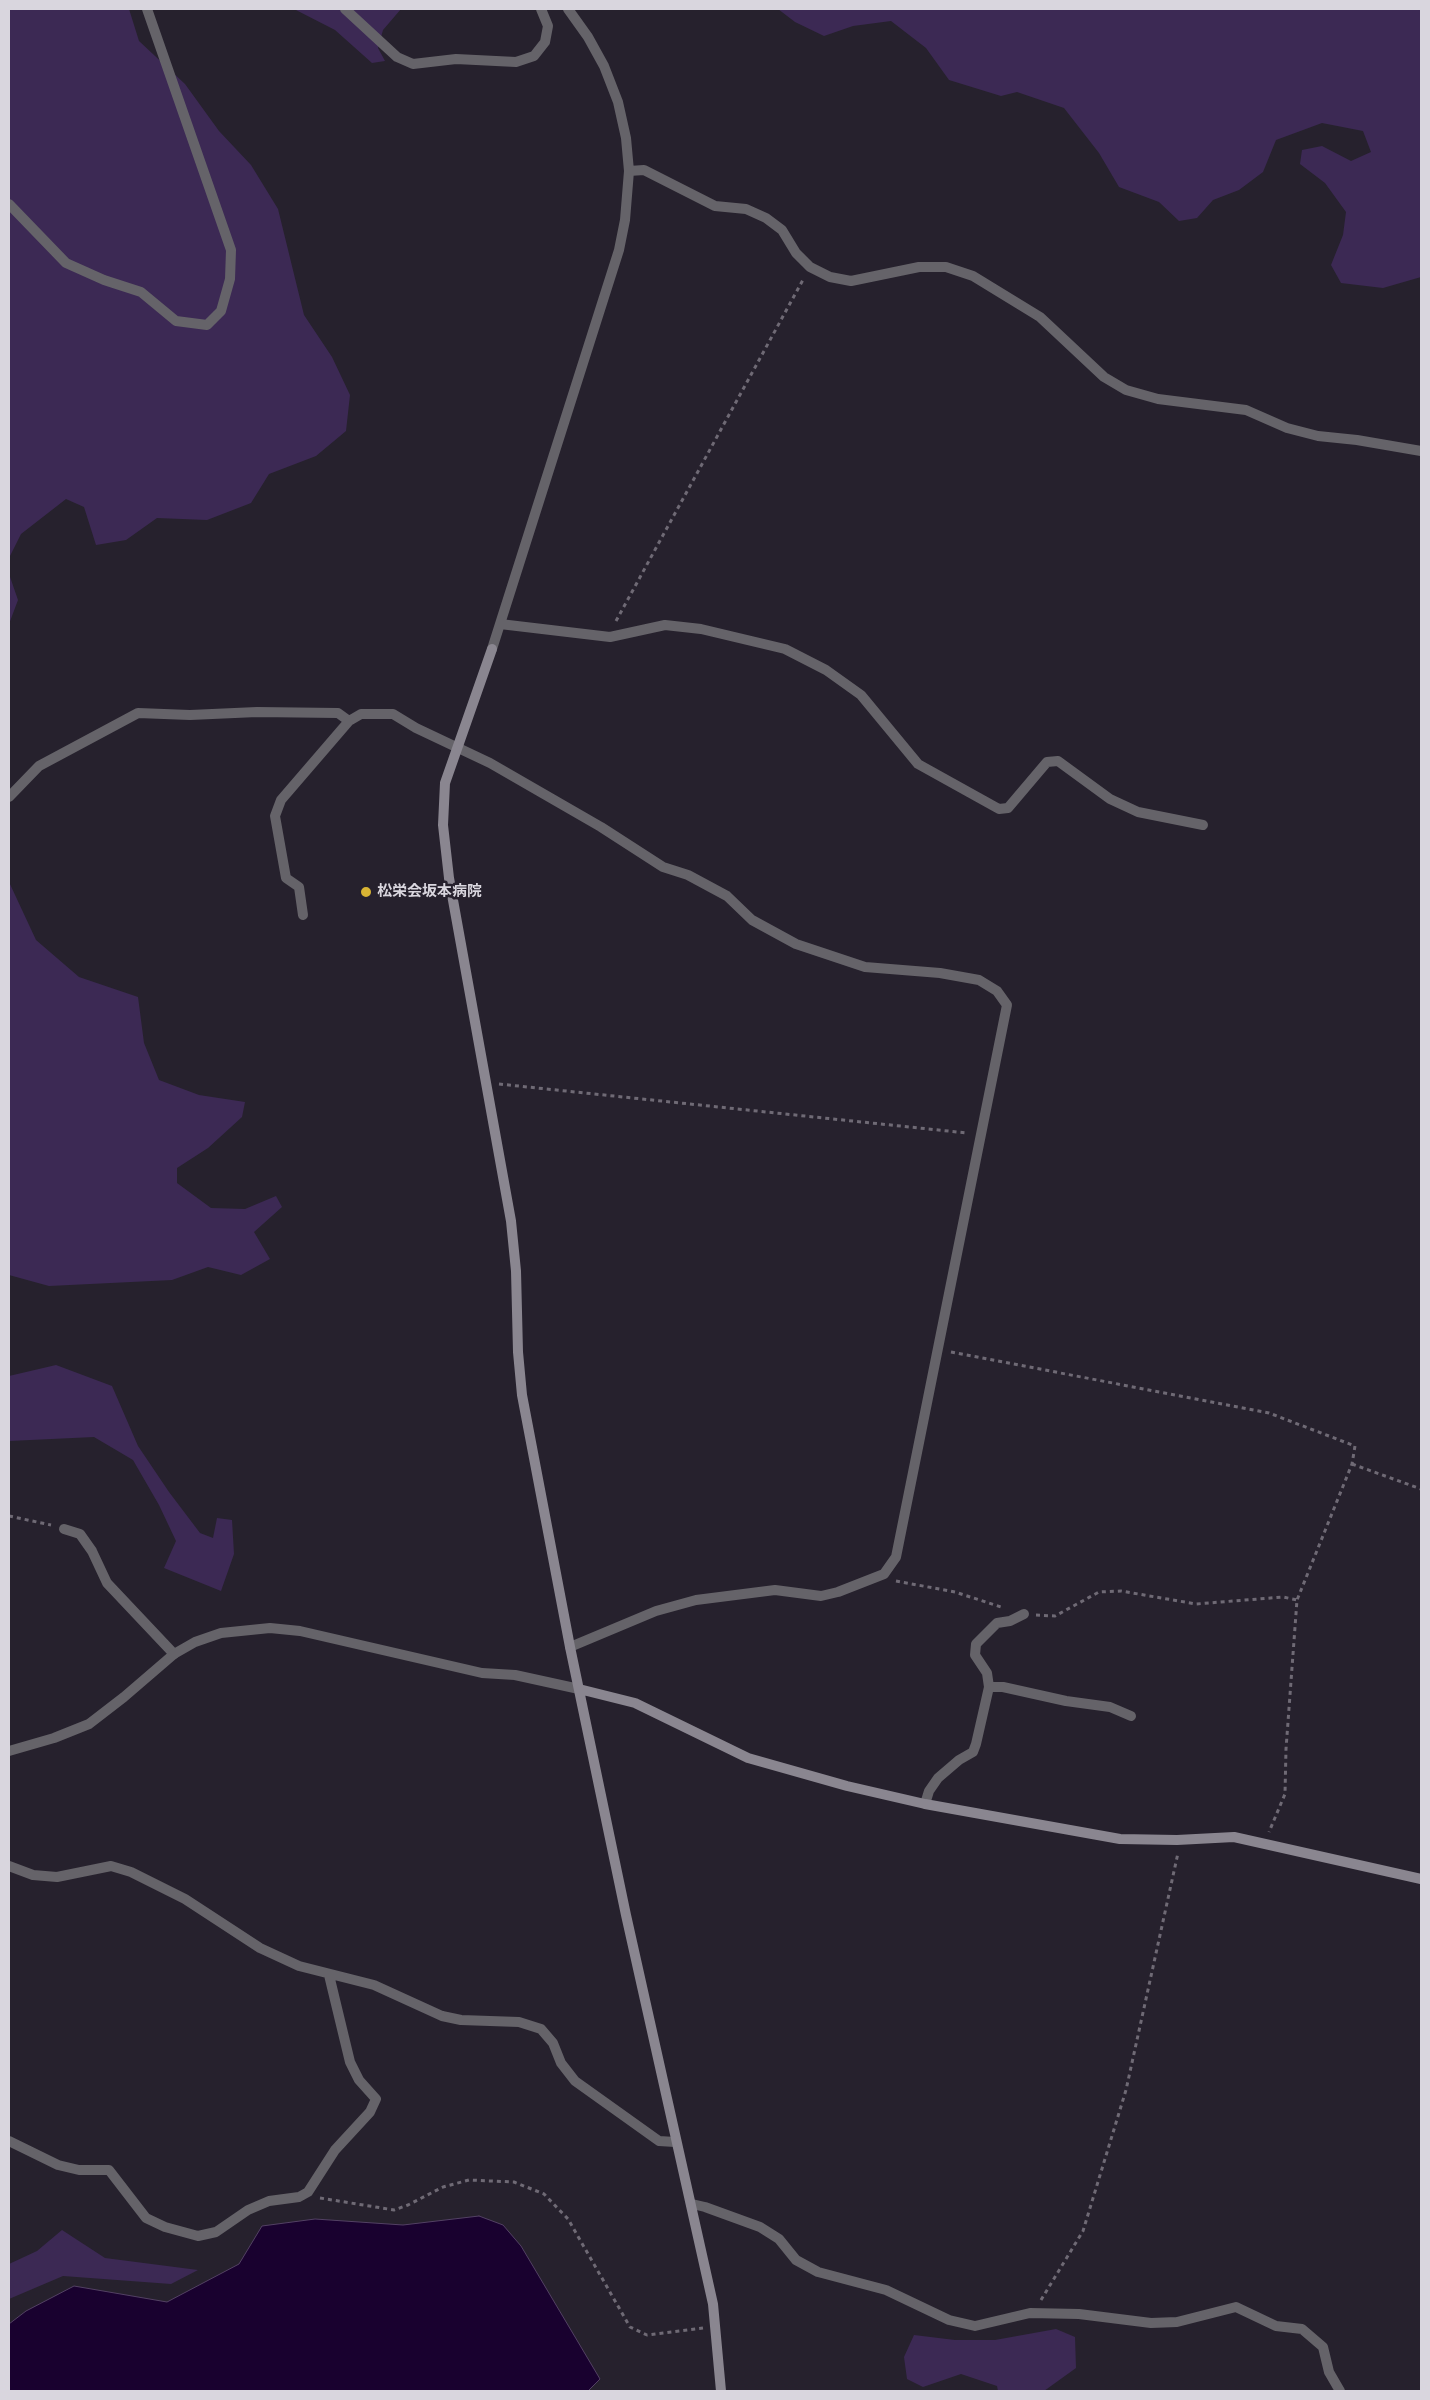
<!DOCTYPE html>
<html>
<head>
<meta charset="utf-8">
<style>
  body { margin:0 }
  #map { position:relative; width:1430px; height:2400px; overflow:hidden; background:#26212d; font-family:Poppins,sans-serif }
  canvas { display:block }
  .frame { position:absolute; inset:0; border:10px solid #d9d6de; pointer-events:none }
</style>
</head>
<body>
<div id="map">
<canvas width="1430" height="2400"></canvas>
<div class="frame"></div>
</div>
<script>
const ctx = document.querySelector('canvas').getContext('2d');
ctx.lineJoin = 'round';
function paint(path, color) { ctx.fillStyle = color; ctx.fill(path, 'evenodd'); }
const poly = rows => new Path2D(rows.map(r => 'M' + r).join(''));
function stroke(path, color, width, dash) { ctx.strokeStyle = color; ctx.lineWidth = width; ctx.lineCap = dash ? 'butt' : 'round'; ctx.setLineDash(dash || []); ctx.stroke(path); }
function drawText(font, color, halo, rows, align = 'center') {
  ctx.font = font + ' Poppins,"Noto Sans JP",sans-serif'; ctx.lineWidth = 5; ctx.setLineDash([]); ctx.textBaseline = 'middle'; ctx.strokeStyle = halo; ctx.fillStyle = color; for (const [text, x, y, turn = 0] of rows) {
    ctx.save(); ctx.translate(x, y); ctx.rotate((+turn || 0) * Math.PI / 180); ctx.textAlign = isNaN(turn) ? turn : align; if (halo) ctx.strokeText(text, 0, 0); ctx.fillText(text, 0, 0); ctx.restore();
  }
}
paint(poly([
  [9,9,129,9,139,41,185,84,219,131,251,165,278,209,304,315,332,357,350,395,346,431,316,456,269,474,251,503,207,520,157,518,126,540,96,545,84,507,66,499,21,534,9,558],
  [294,9,401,9,383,30,378,48,385,61,372,63,335,30],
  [778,9,1421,9,1421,277,1383,288,1341,283,1331,265,1343,235,1346,212,1325,183,1300,164,1302,150,1322,146,1351,161,1371,152,1363,131,1322,123,1276,140,1263,172,1239,190,1213,200,1197,218,1179,221,1159,202,1119,187,1099,153,1064,108,1017,92,1001,96,949,80,926,48,891,21,853,26,824,36,795,22],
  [9,574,18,600,9,624],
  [9,882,36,940,79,977,138,997,144,1043,159,1080,199,1095,245,1102,242,1117,208,1148,177,1168,177,1183,211,1208,245,1209,276,1196,282,1207,254,1232,270,1259,241,1275,208,1267,172,1280,49,1286,9,1275],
  [56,1365,112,1386,138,1446,169,1492,200,1533,213,1538,217,1518,232,1520,234,1554,221,1591,164,1568,176,1541,159,1505,133,1460,94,1437,9,1441,9,1376],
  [62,2230,105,2258,198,2270,171,2284,63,2276,9,2299,9,2264,37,2251],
  [1056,2329,1075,2337,1076,2368,1044,2391,998,2391,997,2386,961,2374,923,2387,907,2379,904,2357,914,2335,955,2340,995,2340]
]), '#3c2954');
const water = poly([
  [479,2216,503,2225,521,2246,600,2379,588,2391,9,2391,9,2324,26,2311,74,2286,167,2302,239,2264,262,2226,315,2219,403,2225,479,2216]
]);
paint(water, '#19012f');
stroke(water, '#534164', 1);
stroke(poly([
  [616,621,804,278],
  [499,1084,967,1133],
  [951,1352,1269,1413,1355,1446,1352,1464,1297,1600,1286,1749,1285,1794,1269,1832],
  [1352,1464,1421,1489],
  [9,1516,51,1525],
  [896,1581,955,1592,1001,1607],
  [1036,1615,1055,1616,1099,1592,1121,1591,1196,1604,1283,1597,1297,1600],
  [320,2198,394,2210,408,2205,443,2187,469,2180,514,2182,544,2194,568,2219,630,2327,647,2335,703,2328],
  [1041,2300,1083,2231,1126,2090,1178,1853]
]), '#6f6a75', 3, [4, 4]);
stroke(poly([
  [64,1529,80,1534,92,1551,107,1583,174,1654],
  [989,1687,1003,1687,1066,1701,1110,1707,1131,1716],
  [925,1804,929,1791,938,1778,959,1760,973,1752,976,1744,989,1687,987,1673,975,1655,976,1644,997,1623,1010,1621,1024,1614]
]), '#656369', 10);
stroke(poly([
  [345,9,397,57,413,64,456,59,516,62,534,56,545,42,548,26,541,9],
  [629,171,644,170,715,206,746,209,766,218,782,230,796,253,810,267,830,277,851,281,919,267,946,267,973,276,1040,317,1104,377,1126,390,1158,399,1246,410,1287,428,1318,436,1357,440,1421,451],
  [9,204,66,263,104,280,141,292,176,321,207,325,221,311,230,279,231,250,147,9],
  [500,624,610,637,665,625,701,629,785,649,826,670,861,695,918,764,999,809,1008,808,1047,762,1058,761,1110,799,1138,812,1203,825],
  [492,649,619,250,625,220,629,171,626,138,618,102,604,66,588,37,568,9],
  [9,797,39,766,138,713,190,715,257,712,338,713,349,721],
  [303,915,299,887,286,878,275,816,281,800,349,721,361,714,393,714,416,728,490,763,601,827,663,867,688,875,727,896,752,920,796,944,865,967,940,973,979,980,997,991,1007,1005,896,1557,884,1574,838,1592,821,1596,775,1590,696,1600,656,1611,570,1647],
  [9,1751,54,1738,89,1724,124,1697,174,1654,195,1642,221,1633,270,1628,300,1631,482,1673,515,1675,579,1689],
  [9,1866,33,1875,57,1877,111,1866,131,1872,185,1899,260,1948,299,1966,374,1985,442,2016,461,2020,519,2022,541,2029,553,2043,561,2063,575,2081,659,2141,675,2142],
  [9,2141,58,2165,79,2170,109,2170,146,2218,165,2227,198,2236,216,2232,248,2210,269,2201,299,2197,308,2192,335,2150,370,2112,376,2099,359,2080,350,2062,329,1975],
  [692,2204,705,2207,760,2227,779,2239,796,2260,818,2272,886,2290,949,2320,975,2326,1030,2313,1079,2314,1151,2323,1177,2322,1236,2307,1276,2326,1302,2329,1323,2347,1329,2372,1340,2391]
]), '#656369', 10);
stroke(poly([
  [492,649,445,783,443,825,449,878,511,1221,516,1271,518,1352,522,1395,570,1647,626,1915,713,2304,721,2391],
  [579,1689,635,1703,748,1758,847,1786,925,1804,1120,1839,1177,1840,1234,1837,1421,1879]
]), '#8a8690', 10);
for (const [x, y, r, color] of [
  [366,892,6,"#d8b434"]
]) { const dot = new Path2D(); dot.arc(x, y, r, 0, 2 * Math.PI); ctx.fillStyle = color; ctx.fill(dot); stroke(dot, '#26212d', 2); }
drawText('bold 15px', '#d9d6de', '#26212d', [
  ["松栄会坂本病院",377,892]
], 'left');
</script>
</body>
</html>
